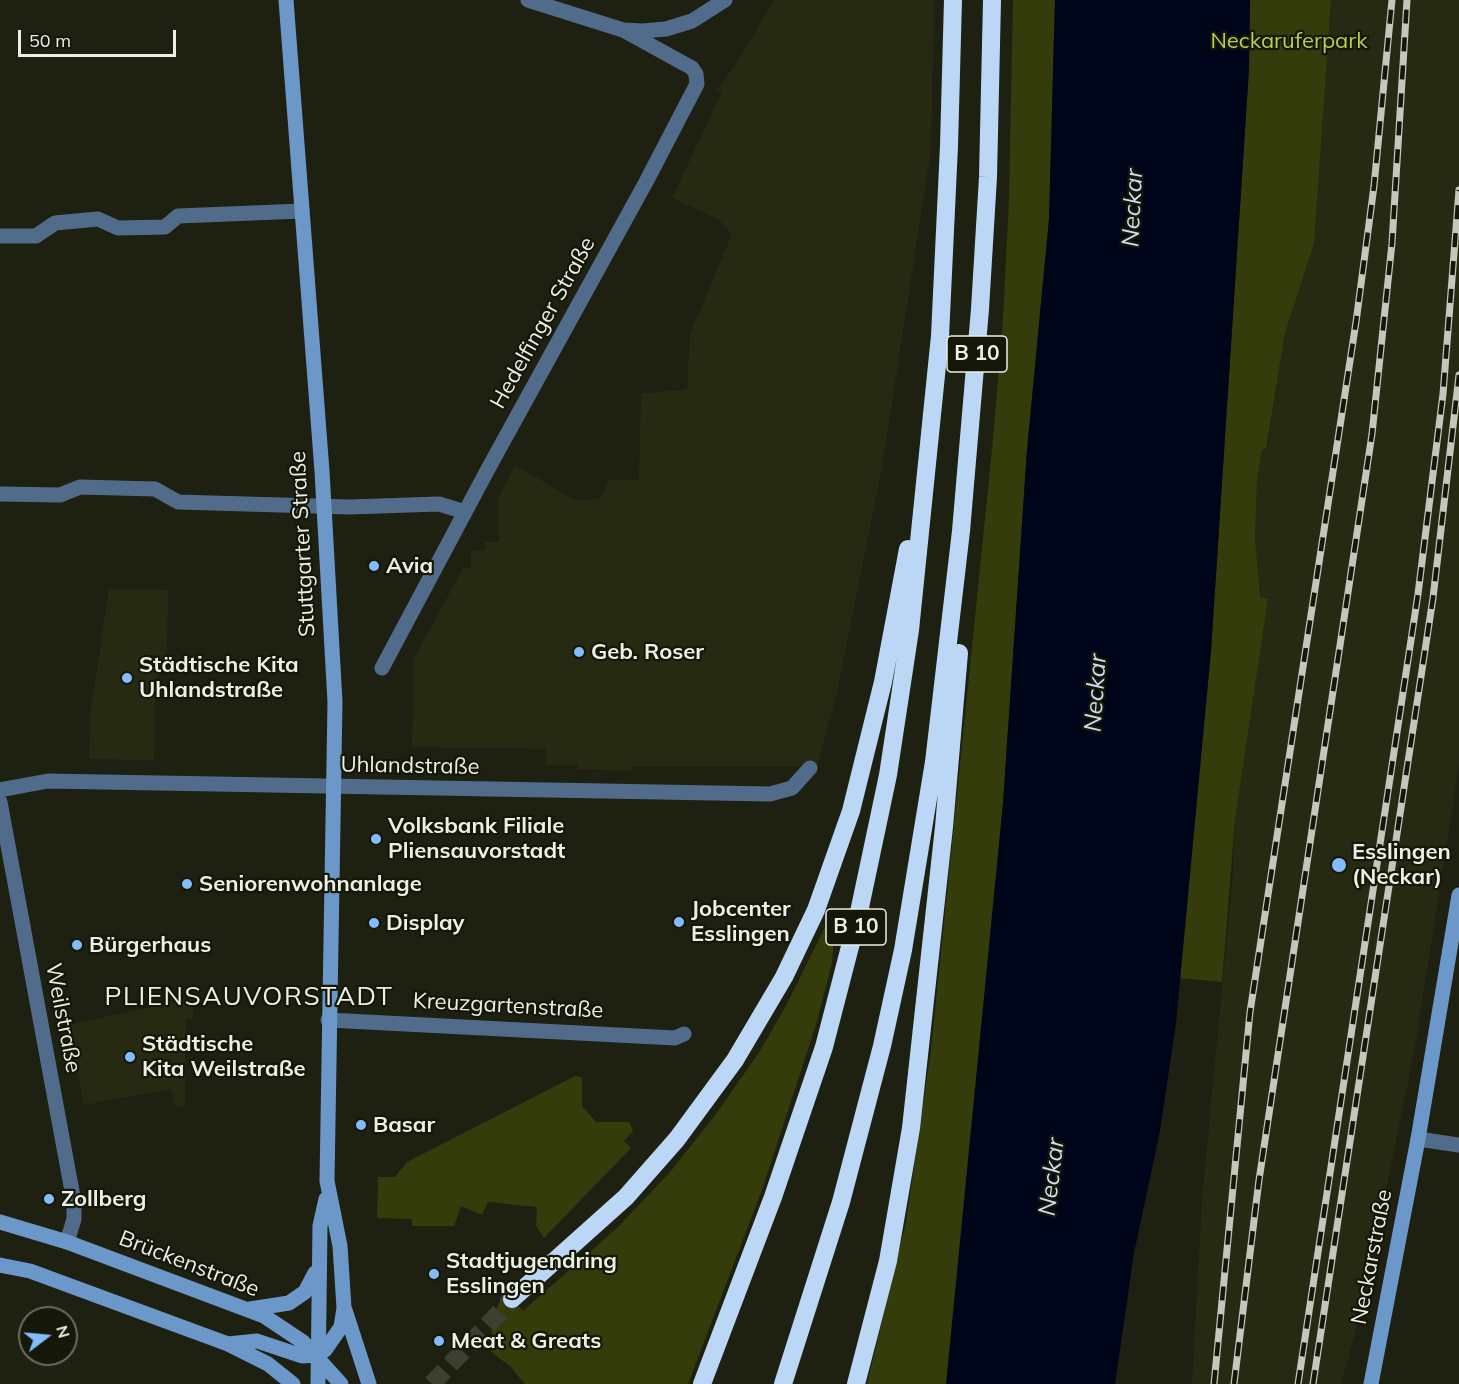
<!DOCTYPE html>
<html>
<head>
<meta charset="utf-8">
<style>
  body { margin:0 }
  #map { position:relative; width:1459px; height:1384px; overflow:hidden; background:#1e2111; font-family:Mulish,sans-serif }
  canvas { display:block }
  .north { position:absolute; left:18px; top:1306px; width:60px; height:60px; box-sizing:border-box; background:#151708; border:2px solid #6b6d60; border-radius:50%; rotate:74deg; font-size:16px; font-weight:700; line-height:24px; text-align:center; color:#ecefe4 }
  .north::after { content:''; display:block; margin:auto; width:21px; height:27px; background:#83bcfb; clip-path:polygon(50% 0,100% 100%,50% 72%,0 100%) }
  .scale { position:absolute; left:18px; top:30px; width:158px; height:27px; box-sizing:border-box; border:3px solid #ecefe4; border-top:0; padding-left:8px; font-size:18px; line-height:21px; white-space:nowrap; color:#ecefe4; -webkit-text-stroke:4px #151708; paint-order:stroke }
</style>
</head>
<body>
<div id="map">
<canvas width="1459" height="1384"></canvas>
<div class="north">N</div>
<div class="scale">50 m</div>
</div>
<script>
const ctx = document.querySelector('canvas').getContext('2d');
ctx.lineJoin = 'round';
function paint(path, color) { ctx.fillStyle = color; ctx.fill(path, 'evenodd'); }
const poly = rows => new Path2D(rows.map(r => 'M' + r).join(''));
function stroke(path, color, width, dash) { ctx.strokeStyle = color; ctx.lineWidth = width; ctx.lineCap = dash ? 'butt' : 'round'; ctx.setLineDash(dash || []); ctx.stroke(path); }
function drawText(font, color, halo, rows, align = 'center') {
  ctx.font = font + ' Mulish,sans-serif'; ctx.lineWidth = 4.5; ctx.setLineDash([]); ctx.textBaseline = 'middle'; ctx.strokeStyle = halo; ctx.fillStyle = color; for (const [text, x, y, turn = 0] of rows) {
    ctx.save(); ctx.translate(x, y); ctx.rotate((+turn || 0) * Math.PI / 180); ctx.textAlign = isNaN(turn) ? turn : align; if (halo) ctx.strokeText(text, 0, 0); ctx.fillText(text, 0, 0); ctx.restore();
  }
}
paint(poly([
  [774,0,934,0,931,148,883,462,837,692,817,767,632,767,631,771,578,769,578,765,546,765,546,749,412,747,414,659,463,568,471,568,471,551,485,551,485,542,499,542,498,499,515,465,574,500,600,499,609,480,639,480,641,394,687,389,690,334,732,234,718,219,672,198,722,92,717,89,736,64],
  [1331,0,1459,0,1459,765,1414,1053,1361,1312,1341,1384,1192,1384,1202,1199,1233,874,1235,820,1268,599,1260,598,1255,538,1257,481,1262,449,1267,449,1285,333,1314,244],
  [109,589,168,590,167,648,155,685,154,760,89,759,91,709],
  [173,1002,193,1002,193,1018,186,1019,185,1106,176,1107,171,1089,84,1105,68,1025]
]), '#262a13');
paint(poly([
  [1013,0,1055,0,1049,219,1027,450,1003,803,967,1193,946,1384,867,1384,906,1222,931,1050,992,450,1003,318,1009,199],
  [1250,0,1331,0,1314,244,1285,333,1266,449,1262,449,1257,481,1255,538,1260,597,1268,599,1235,820,1222,982,1180,978,1211,651,1249,69],
  [836,910,832,963,816,1025,763,1187,688,1384,525,1384,510,1366,491,1352,492,1322,504,1289,523,1311,618,1227,671,1171,716,1114,760,1051,787,1004,833,911],
  [575,1076,582,1077,582,1106,596,1122,629,1122,633,1131,624,1141,631,1148,544,1238,536,1226,537,1207,488,1202,482,1215,461,1206,454,1226,412,1226,412,1219,377,1218,378,1177,395,1177,407,1162]
]), '#353c0b');
paint(poly([
  [1055,0,1250,0,1249,69,1211,651,1176,1023,1160,1131,1134,1253,1115,1384,946,1384,1003,803,1027,450,1049,219]
]), '#00061a');
stroke(poly([
  [432,1384,512,1299]
]), '#3d4031', 18, [18, 9]);
stroke(poly([
  [528,0,623,30,642,31,666,29,692,21,725,0],
  [0,236,36,236,55,223,98,219,118,228,165,227,178,216,302,211],
  [0,494,60,495,80,487,155,489,178,502,349,507,439,504,465,512],
  [382,668,488,469,646,182,697,84,696,74,692,68,623,30],
  [0,790,48,781,770,794,792,788,810,768],
  [0,802,74,1202,74,1219,67,1242],
  [328,1020,675,1038,684,1034],
  [1418,1139,1459,1145]
]), '#516c8a', 15);
stroke(poly([
  [0,1222,67,1242,264,1316,303,1342,341,1384],
  [0,1265,30,1271,228,1344,268,1364,293,1384],
  [250,1309,289,1303,305,1292,315,1273],
  [345,1310,369,1384],
  [228,1344,257,1341,302,1356,317,1355,325,1350,341,1327,344,1308,340,1246,327,1181,335,702,322,471,286,0],
  [318,1384,320,1226,326,1199],
  [1371,1384,1418,1139,1459,895]
]), '#6c98c9', 15);
stroke(poly([
  [512,1299,626,1197,677,1139,735,1060,784,977,816,910,851,811,883,682,908,549],
  [702,1384,773,1197,824,1047,859,912,888,775,910,630,940,336,949,146,953,0],
  [783,1384,841,1202,882,1046,903,950,934,762,961,531,980,309,988,177,992,0],
  [856,1384,888,1261,911,1128,944,827,959,653]
]), '#bcd7f5', 18);
const rail = poly([
  [1214,1384,1250,1012,1356,322,1374,186,1392,0],
  [1234,1384,1259,1180,1372,434,1392,243,1407,0],
  [1298,1384,1418,594,1443,394,1459,190],
  [1313,1384,1433,598,1459,375]
]);
stroke(rail, '#c4c7bb', 7);
stroke(rail, '#151708', 4.5, [14]);
for (const [x, y, r, color] of [
  [374,566,6,"#83bcfb"],
  [579,652,6,"#83bcfb"],
  [127,678,6,"#83bcfb"],
  [376,839,6,"#83bcfb"],
  [1339,865,8,"#83bcfb"],
  [187,884,6,"#83bcfb"],
  [679,922,6,"#83bcfb"],
  [374,923,6,"#83bcfb"],
  [77,945,6,"#83bcfb"],
  [130,1057,6,"#83bcfb"],
  [361,1125,6,"#83bcfb"],
  [49,1199,6,"#83bcfb"],
  [434,1274,6,"#83bcfb"],
  [439,1341,6,"#83bcfb"]
]) { const dot = new Path2D(); dot.arc(x, y, r, 0, 2 * Math.PI); ctx.fillStyle = color; ctx.fill(dot); stroke(dot, '#151708', 2); }
for (const [x, y, w] of [
  [977,354,60],
  [856,927,60]
]) { const box = new Path2D(); box.roundRect(x - w / 2, y - 18, w, 36, 4.5); ctx.fillStyle = '#151708'; ctx.fill(box); stroke(box, '#ecefe4', 1.5); }
drawText('bold 21px', '#ecefe4', null, [
  ["B 10",977,354],
  ["B 10",856,927]
]);
drawText('22px', '#b9ce49', '#151708', [
  ["Neckaruferpark",1289,41]
]);
drawText('22px', '#ecefe4', '#151708', [
  ["Hedelfinger Straße",543,323,-61],
  ["Stuttgarter Straße",303,544,-93],
  ["Uhlandstraße",410,766,1],
  ["Kreuzgartenstraße",508,1006,3],
  ["Weilstraße",63,1018,79],
  ["Neckarstraße",1372,1257,-79],
  ["Brückenstraße",189,1264,21]
]);
drawText('bold 22px', '#ecefe4', '#151708', [
  ["Avia",386,566],
  ["Geb. Roser",591,652],
  ["Städtische Kita",139,665],
  ["Uhlandstraße",139,690],
  ["Volksbank Filiale",388,826],
  ["Pliensauvorstadt",388,851],
  ["Esslingen",1352,852],
  ["(Neckar)",1352,877],
  ["Seniorenwohnanlage",199,884],
  ["Jobcenter",691,909],
  ["Esslingen",691,934],
  ["Display",386,923],
  ["Bürgerhaus",89,945],
  ["Städtische",142,1044],
  ["Kita Weilstraße",142,1069],
  ["Basar",373,1125],
  ["Zollberg",61,1199],
  ["Stadtjugendring",446,1261],
  ["Esslingen",446,1286],
  ["Meat & Greats",451,1341]
], 'left');
drawText('italic 24px', '#cddef1', '#151708', [
  ["Neckar",1133,208,-87],
  ["Neckar",1096,693,-86],
  ["Neckar",1052,1177,-83]
]);
ctx.letterSpacing = '1.5px';
drawText('26px', '#ecefe4', '#151708', [
  ["PLIENSAUVORSTADT",249,997]
]);
ctx.letterSpacing = '0px';
</script>
</body>
</html>
